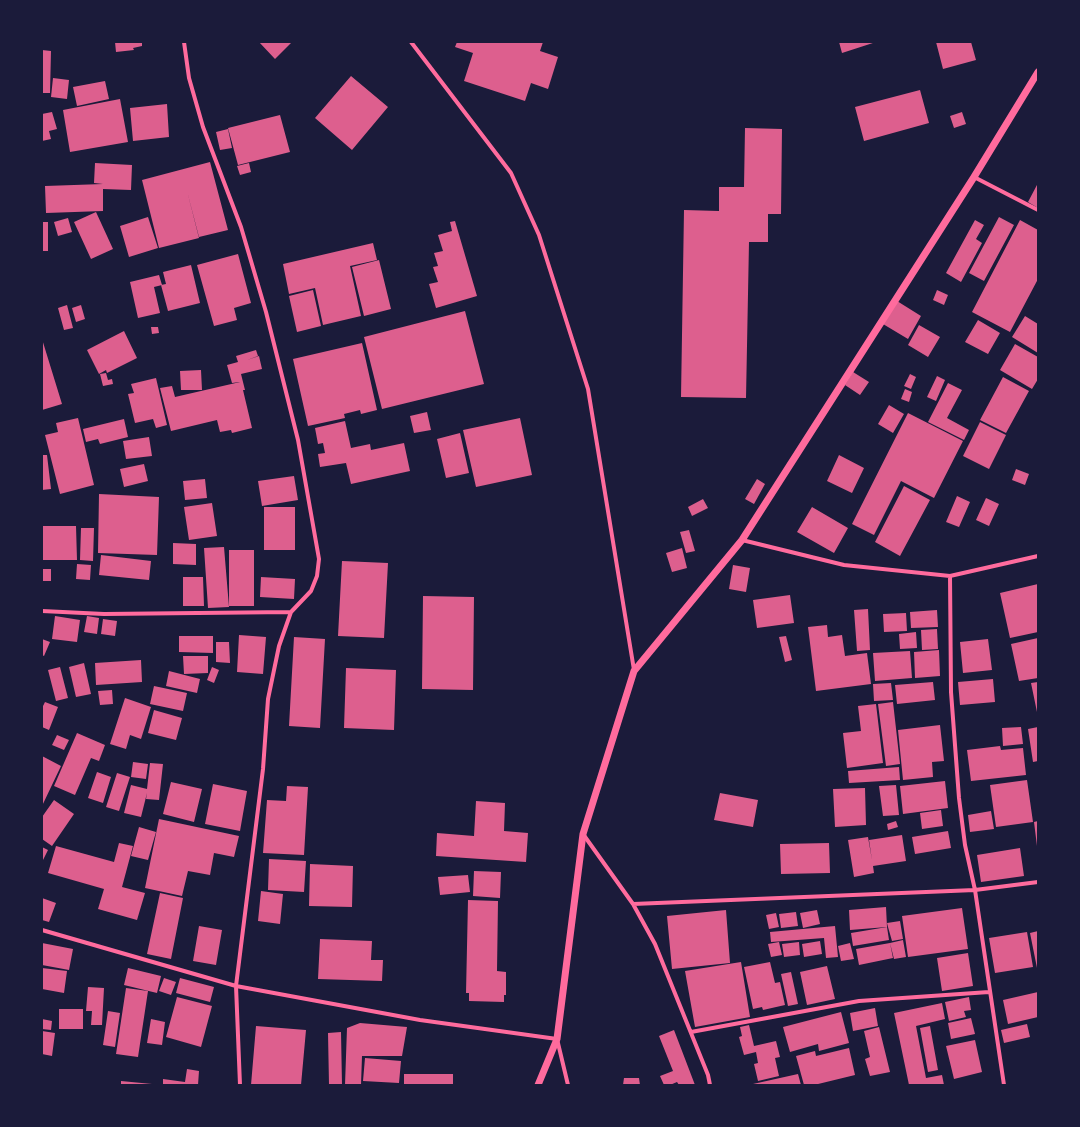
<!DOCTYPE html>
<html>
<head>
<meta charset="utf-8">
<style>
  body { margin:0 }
  #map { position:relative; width:1080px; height:1127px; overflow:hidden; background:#1b1b3a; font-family:"PT Sans Narrow",sans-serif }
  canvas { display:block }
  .frame { position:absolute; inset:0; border:43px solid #1b1b3a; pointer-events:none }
</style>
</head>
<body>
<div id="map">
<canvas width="1080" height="1127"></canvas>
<div class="frame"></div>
</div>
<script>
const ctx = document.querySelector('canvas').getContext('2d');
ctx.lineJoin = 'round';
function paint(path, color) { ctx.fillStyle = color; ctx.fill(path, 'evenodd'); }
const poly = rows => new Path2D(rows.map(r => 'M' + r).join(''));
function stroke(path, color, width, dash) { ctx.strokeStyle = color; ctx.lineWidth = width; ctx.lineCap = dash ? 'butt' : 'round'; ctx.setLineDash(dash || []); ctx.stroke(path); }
paint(poly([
  [115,42,142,42,142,46,133,48,134,50,116,52],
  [259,42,292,42,275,59],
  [457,42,543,42,540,51,558,57,548,89,531,83,525,101,464,81,473,53,455,47],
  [839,42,876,42,842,53],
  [936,42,971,42,976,60,943,69],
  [42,50,51,51,50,93,42,93],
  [351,76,388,107,352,150,315,118],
  [53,78,69,80,67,99,51,97],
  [105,81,109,99,77,106,73,87],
  [920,90,929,123,864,141,855,107],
  [120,99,128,142,70,152,63,110],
  [167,104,169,137,133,141,130,108],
  [52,112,57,129,49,131,51,139,42,141,42,114],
  [962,112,966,124,954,128,950,116],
  [280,115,290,152,238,165,228,128],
  [745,128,782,129,781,214,768,214,768,242,749,242,746,398,681,397,684,210,719,211,719,187,744,187],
  [228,129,232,148,220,150,216,132],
  [210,162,228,230,199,237,187,191,199,238,159,248,142,180],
  [95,163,132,165,131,190,103,189,103,184,94,183],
  [249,163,251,172,240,175,237,166],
  [1038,183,1038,208,1028,202],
  [103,184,103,211,46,213,45,186],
  [96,212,113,249,91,259,74,222],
  [148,217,158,248,129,257,120,226],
  [999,217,1014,225,984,281,969,273],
  [68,218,72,232,58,236,54,222],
  [975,220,984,225,976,239,982,243,961,282,946,273],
  [1020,220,1038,230,1038,279,1010,332,972,312],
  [455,221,477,296,436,308,429,284,438,282,433,267,438,266,434,253,443,251,438,235,452,231,450,222],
  [42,222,48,222,48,251,42,251],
  [373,243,377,260,350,266,361,316,323,325,315,288,289,294,283,264],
  [238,254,251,303,234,308,237,320,214,326,197,265],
  [379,260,391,309,364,316,352,267],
  [191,265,200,303,168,311,161,285,166,284,163,272],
  [159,275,162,285,154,287,160,313,138,318,130,282],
  [313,290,321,326,297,332,289,296],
  [937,290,948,295,944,305,933,300],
  [897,301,921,316,908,339,883,324],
  [67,305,73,328,64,330,58,308],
  [81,305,85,319,76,322,72,308],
  [465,311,484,384,382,409,364,337],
  [1025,316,1038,324,1038,353,1012,337],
  [978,320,1000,333,988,354,965,342],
  [919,325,940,337,928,357,908,345],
  [151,327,158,327,159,333,152,334],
  [124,331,137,358,107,373,106,370,99,374,87,350],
  [42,339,62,404,42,410],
  [362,343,377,410,361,414,360,410,344,414,345,418,308,426,293,359],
  [1015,344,1038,357,1038,379,1032,389,1000,370],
  [256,350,258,356,247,360,259,356,262,369,241,374,245,390,243,390,252,428,232,433,231,430,220,432,217,420,171,431,160,388,172,386,175,397,240,382,232,383,227,365,238,362,236,356],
  [201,370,202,390,181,390,180,371],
  [853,372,869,382,860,395,845,385],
  [106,373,108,380,112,379,113,384,103,386,100,374],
  [910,374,916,377,911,389,904,386],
  [937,376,945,380,936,401,927,397],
  [1003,377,1029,391,1006,433,980,420],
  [156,378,167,425,156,428,153,419,135,423,128,394,134,393,131,384],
  [948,383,962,390,947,418,969,430,964,440,928,422],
  [905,389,912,392,909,402,901,399],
  [889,405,904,414,893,433,878,424],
  [427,412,431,430,414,433,410,416],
  [908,413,963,441,934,498,901,481,874,535,852,524],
  [78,418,94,485,60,494,45,435,58,432,56,423],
  [520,418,532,475,476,487,463,430],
  [124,419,128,437,100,444,98,439,86,442,83,429],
  [345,421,351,448,370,444,371,450,404,443,410,471,351,484,346,463,320,467,318,454,325,453,323,443,318,444,315,428],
  [980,422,1006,435,989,469,963,456],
  [460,433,469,473,446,478,437,439],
  [149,437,152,456,126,459,123,441],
  [42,455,47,455,51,489,42,490],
  [839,455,864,468,852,493,827,481],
  [144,464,148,481,124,487,120,469],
  [1016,469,1029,474,1025,485,1012,480],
  [294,476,298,500,262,506,258,481],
  [205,479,207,498,185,500,183,481],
  [757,479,765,484,754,504,745,499],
  [904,486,930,500,900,556,875,542],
  [99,494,159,497,157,555,98,553],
  [957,496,970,502,959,527,946,522],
  [986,498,999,504,989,526,976,520],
  [703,499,708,508,692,516,688,507],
  [212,503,217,536,189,540,184,507],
  [264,507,295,507,295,550,264,550],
  [812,507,848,528,834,553,797,532],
  [42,526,76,526,77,560,42,560],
  [81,528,94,528,93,561,80,560],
  [689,530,695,551,686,553,680,532],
  [173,543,196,544,196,565,173,564],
  [224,547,229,607,208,608,204,548],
  [682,548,687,568,672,572,666,553],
  [229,550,254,550,254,606,229,606],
  [101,555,151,561,149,580,99,575],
  [342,561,388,563,384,638,338,636],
  [77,564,91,565,90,580,76,579],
  [733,565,750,568,746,592,729,589],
  [42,569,51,569,51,581,42,581],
  [183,577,203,577,204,606,183,606],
  [261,577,295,579,294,599,260,597],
  [1038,584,1038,632,1010,638,1000,593],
  [790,595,794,623,757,628,753,600],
  [423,596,474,597,473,690,422,689],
  [868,609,870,650,857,651,854,610],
  [937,610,938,627,911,628,910,612],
  [906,613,907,631,884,632,883,614],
  [55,616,80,620,77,642,52,639],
  [87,616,99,618,97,634,84,632],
  [103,619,117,621,115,636,101,634],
  [827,625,828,637,842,635,845,656,867,653,871,684,816,691,808,627],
  [937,629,938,649,922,650,921,630],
  [916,632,917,648,900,649,899,634],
  [239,635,266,637,263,674,237,672],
  [179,636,213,636,213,653,179,652],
  [786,636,792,660,785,662,779,637],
  [294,637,325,639,320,728,289,726],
  [1038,638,1038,678,1019,681,1011,644],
  [42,639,50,642,44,656,42,655],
  [988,639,992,670,963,673,960,642],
  [216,642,229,642,230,663,216,662],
  [939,650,940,676,915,678,914,652],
  [910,651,912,678,875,681,873,653],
  [183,656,208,656,208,673,184,674],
  [141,660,142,682,96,685,95,663],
  [84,663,91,694,76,697,69,667],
  [60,667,68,698,56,701,48,670],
  [212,667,219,670,214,683,207,680],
  [346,668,396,670,394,730,344,728],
  [169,671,200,679,197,693,166,686],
  [993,679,995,702,960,705,958,682],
  [933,682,935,700,897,704,895,685],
  [1038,682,1038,712,1037,712,1031,683],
  [891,683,893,700,874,701,873,684],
  [154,686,187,693,183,711,150,704],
  [112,690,113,704,100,705,98,691],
  [125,698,151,707,141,739,130,735,126,749,110,744],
  [45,702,58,707,49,730,42,727,42,708],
  [893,702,900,764,886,766,878,704],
  [876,704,883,763,847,768,843,733,861,731,858,706],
  [154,710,182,718,176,740,148,733],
  [940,725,944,761,932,762,933,777,903,780,898,730],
  [1021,727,1023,744,1003,746,1002,728],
  [1038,727,1038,761,1033,762,1028,729],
  [77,733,105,745,99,761,91,758,75,795,54,786],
  [57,735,69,740,64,750,52,745],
  [1000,746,1001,750,1023,748,1026,775,971,781,967,750],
  [42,756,61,766,42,806],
  [133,762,148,764,146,779,131,777],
  [150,763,163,764,159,800,146,799,147,793,141,817,124,813,131,785,147,789],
  [899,767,900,780,849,783,848,771],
  [97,772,111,777,103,803,88,798],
  [117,773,130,777,119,811,106,807],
  [1027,780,1033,822,996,827,990,785],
  [945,781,948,808,903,814,900,786],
  [171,782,202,789,194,822,163,814],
  [213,784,247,791,240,831,205,824],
  [896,785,899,815,883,816,879,786],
  [287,786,308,787,304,855,263,853,267,800,286,801],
  [865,788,866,825,835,827,833,789],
  [720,793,758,800,753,827,714,820],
  [54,800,74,814,52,846,42,839,42,817],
  [476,801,505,803,504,831,528,833,526,862,436,856,437,833,474,836],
  [941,810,943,826,922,829,920,813],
  [991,811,994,829,970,832,968,815],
  [159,819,239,836,234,857,214,853,210,875,188,871,182,896,145,888],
  [896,821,898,827,888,830,887,824],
  [1038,821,1038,846,1037,846,1034,822],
  [139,827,156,832,148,860,131,856],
  [948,831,951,848,915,854,912,837],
  [902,835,906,861,873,866,874,873,854,877,848,840,868,837,872,860,869,840],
  [119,843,133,846,122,887,145,893,137,920,98,909,104,889,48,873,56,846,114,862],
  [829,843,830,873,781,874,780,844],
  [42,847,48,850,42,862],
  [1020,848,1024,876,981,882,977,855],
  [269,859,306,861,304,892,268,890],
  [310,864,353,866,352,907,309,906],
  [474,871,501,872,500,898,473,896],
  [468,875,470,892,440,895,438,877],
  [261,891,283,894,280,924,258,921],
  [160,893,183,898,171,959,147,954],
  [42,898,56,903,49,922,42,920],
  [468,900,498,901,497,971,506,972,506,995,504,995,504,1002,469,1001,469,993,466,993],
  [886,907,887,927,850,930,849,910],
  [962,908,968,949,908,957,902,916],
  [726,910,730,963,672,969,667,916],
  [817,910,820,924,803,928,800,913],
  [796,912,798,926,781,928,779,914],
  [776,913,779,927,769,929,766,915],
  [900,921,903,939,892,941,888,927,891,927,888,927,887,923],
  [199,926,222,930,216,965,193,961],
  [835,926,838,957,826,958,824,938,771,942,770,932],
  [887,927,889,940,853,946,851,933],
  [1038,931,1038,968,1037,968,1030,933],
  [1027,932,1033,967,995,973,989,938],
  [320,939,372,941,371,960,383,960,382,981,318,979],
  [903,940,906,957,894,959,890,943],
  [820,941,822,954,804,957,802,944],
  [779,942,782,955,771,957,768,944],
  [799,942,800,955,784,957,782,944],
  [42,943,73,949,69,970,42,965],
  [850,943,854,959,841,961,838,946],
  [890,943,893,958,859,965,856,949],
  [968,953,973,986,942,991,937,958],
  [741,962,750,1017,695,1027,685,971],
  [770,962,775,983,780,982,785,1005,763,1010,762,1007,753,1009,744,967],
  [827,966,835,999,807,1005,800,972],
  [42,968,67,971,64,993,42,989],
  [128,968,161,976,157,993,124,985],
  [791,972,798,1004,788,1006,781,974],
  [164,978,176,982,171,995,159,991],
  [180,978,214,987,210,1002,176,993],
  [88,987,104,988,102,1025,91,1025,92,1011,86,1011],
  [126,988,148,991,138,1057,116,1054],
  [1038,992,1038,1017,1008,1024,1003,1000],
  [177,997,212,1006,201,1047,166,1037],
  [969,997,971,1010,964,1011,966,1017,949,1021,945,1002],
  [942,1003,945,1019,916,1026,926,1078,942,1075,944,1085,909,1085,894,1013],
  [875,1008,878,1026,853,1031,850,1013],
  [59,1009,83,1009,83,1029,59,1029],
  [108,1011,120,1013,115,1047,103,1045],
  [841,1012,849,1043,819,1051,818,1044,790,1052,783,1027],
  [971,1018,975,1034,951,1039,948,1023],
  [42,1019,52,1021,51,1030,42,1029],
  [151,1019,165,1022,162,1045,147,1043],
  [360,1023,407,1027,402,1056,362,1056,361,1085,345,1085,347,1028],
  [1027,1024,1030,1037,1004,1043,1001,1030],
  [749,1025,754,1046,776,1041,780,1057,775,1058,779,1076,758,1081,754,1064,758,1063,756,1052,744,1055,739,1037,742,1036,740,1027],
  [256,1026,306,1030,301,1085,251,1085],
  [930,1026,938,1070,928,1072,920,1028],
  [879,1027,890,1072,870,1076,865,1059,870,1057,864,1031],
  [674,1030,695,1085,679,1085,677,1082,670,1085,664,1085,660,1076,673,1071,659,1036],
  [42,1031,55,1033,52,1056,42,1054],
  [341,1032,342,1085,329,1085,328,1033],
  [975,1040,982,1072,954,1079,946,1046],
  [849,1048,855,1075,814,1085,804,1085,796,1056,815,1051,816,1056],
  [365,1058,401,1061,399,1083,363,1081],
  [187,1069,199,1071,198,1085,163,1085,163,1079,185,1082],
  [404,1074,453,1074,453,1085,404,1085],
  [798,1074,801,1085,753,1085,753,1084],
  [624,1078,639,1078,640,1085,623,1085],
  [121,1081,152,1084,152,1085,121,1085]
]), '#dd5f8e');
stroke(poly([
  [184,42,189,78,203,127,241,227,266,312,298,440,319,559,317,576,311,591,291,612,279,646,268,699,263,769,236,986,240,1085],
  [411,42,511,173,539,235,588,389,634,670],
  [974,177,1038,210],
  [742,540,844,565,950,576,1038,556],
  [950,576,951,692,959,798,965,845,975,890,1004,1085],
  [42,611,104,614,291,612],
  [583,834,633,904,655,944,708,1075,710,1085],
  [633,904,975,890,1038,882],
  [42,930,236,986,420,1020,557,1039,568,1085],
  [691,1032,859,1001,989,992]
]), '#ff6b9d', 4);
stroke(poly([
  [538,1085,557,1039,583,834,634,671,742,540,974,177,1038,72]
]), '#ff6b9d', 7);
</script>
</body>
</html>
